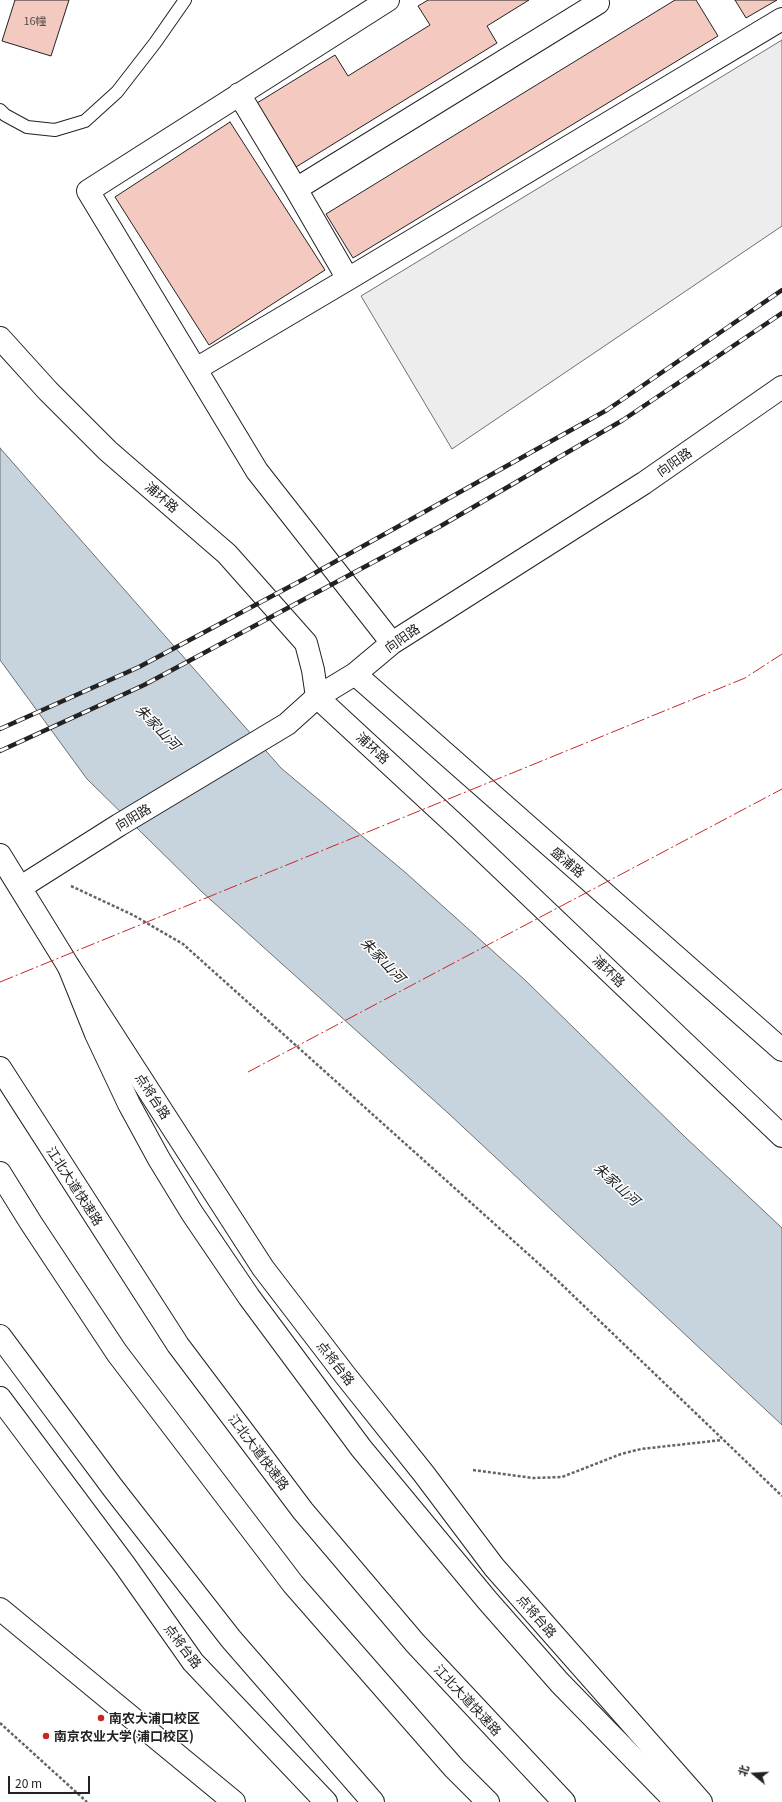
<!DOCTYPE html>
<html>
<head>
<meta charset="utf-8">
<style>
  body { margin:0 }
  #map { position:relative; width:782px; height:1802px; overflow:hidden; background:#fff; font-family:Georgia,"Noto Sans SC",serif }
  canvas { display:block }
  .north { position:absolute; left:734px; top:1754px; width:40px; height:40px; -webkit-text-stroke:3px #fff; paint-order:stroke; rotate:288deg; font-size:11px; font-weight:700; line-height:16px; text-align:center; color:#222 }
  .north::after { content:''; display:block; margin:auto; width:14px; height:18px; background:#222; clip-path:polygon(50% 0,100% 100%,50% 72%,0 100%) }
  .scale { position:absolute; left:8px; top:1776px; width:82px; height:18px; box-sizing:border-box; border:2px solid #222; border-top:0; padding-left:5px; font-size:12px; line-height:14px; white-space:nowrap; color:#222; -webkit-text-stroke:3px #fff; paint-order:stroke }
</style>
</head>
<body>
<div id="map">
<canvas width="782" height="1802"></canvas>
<div class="north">北</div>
<div class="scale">20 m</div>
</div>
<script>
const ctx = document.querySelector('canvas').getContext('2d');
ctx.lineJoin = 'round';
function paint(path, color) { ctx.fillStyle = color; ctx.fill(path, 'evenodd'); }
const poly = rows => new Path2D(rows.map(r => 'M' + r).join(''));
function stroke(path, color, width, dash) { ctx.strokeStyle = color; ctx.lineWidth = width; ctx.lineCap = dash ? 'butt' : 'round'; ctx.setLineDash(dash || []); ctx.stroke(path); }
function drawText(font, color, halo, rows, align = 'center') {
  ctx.font = font + ' Georgia,"Noto Sans SC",serif'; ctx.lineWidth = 3; ctx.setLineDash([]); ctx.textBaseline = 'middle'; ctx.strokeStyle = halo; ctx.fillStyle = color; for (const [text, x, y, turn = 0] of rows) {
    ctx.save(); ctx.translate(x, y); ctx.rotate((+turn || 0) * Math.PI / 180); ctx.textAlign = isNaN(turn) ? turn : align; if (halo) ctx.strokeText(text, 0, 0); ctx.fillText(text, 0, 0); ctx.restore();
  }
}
const parking = poly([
  [782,40,782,226,452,449,361,296,782,40]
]);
paint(parking, '#ededed');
stroke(parking, '#6f6f6f', 1);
const water = poly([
  [0,448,281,768,406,873,525,980,684,1136,782,1228,782,1425,448,1113,202,892,87,779,0,660,0,448]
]);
paint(water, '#c7d3dd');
stroke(water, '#6f6f6f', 1);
const building = poly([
  [15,0,69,0,51,56,2,41,15,0],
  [428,0,529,0,487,26,497,43,296,167,257,103,335,55,348,76,430,25,418,6,428,0],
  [675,0,696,0,718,36,353,258,326,214,675,0],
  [735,0,777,0,746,18,735,0],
  [230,122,325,270,209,345,115,197,230,122]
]);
paint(building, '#f3c9c0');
stroke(building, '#222', 1);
const service = poly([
  [0,110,5,115,27,127,55,130,85,121,117,92,155,43,185,0]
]);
const minor = poly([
  [388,0,88,191,257,471,392,643],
  [239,94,296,189],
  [348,279,782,19],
  [0,338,48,391,108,451,227,554,306,643,313,670,317,697,462,831,782,1136],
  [196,369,348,279,296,189,598,3,596,0],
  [355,674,782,1050],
  [21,887,119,825,287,724,317,697,355,674,392,643,644,483,782,387]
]);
const tertiary = poly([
  [0,1609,234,1802]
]);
const secondary = poly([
  [0,855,69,967,263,1268,345,1375,424,1474,494,1567,701,1802],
  [0,1398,124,1564,193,1662,326,1802]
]);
const trunk = poly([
  [69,967,96,1034,129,1104,159,1159,192,1213,249,1297,361,1448,487,1600,560,1683,676,1802],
  [0,1068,178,1345,303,1511,415,1643,564,1802],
  [0,1173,31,1223,117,1353,293,1584,454,1768,488,1802],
  [0,1336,113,1488,231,1639,373,1802]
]);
stroke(service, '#222', 14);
stroke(minor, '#222', 24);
stroke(tertiary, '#222', 24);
stroke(secondary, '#222', 24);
stroke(trunk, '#222', 24);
stroke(poly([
  [71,886,133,915,183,944,557,1280,782,1496],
  [473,1470,533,1478,562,1477,621,1454,641,1449,722,1440],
  [0,1723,87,1802]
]), '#646464', 2.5, [3, 2]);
stroke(service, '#fff', 12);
stroke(minor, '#fff', 22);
stroke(tertiary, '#fff', 22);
stroke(secondary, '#fff', 22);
stroke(trunk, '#fff', 22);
const rail = poly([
  [0,729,139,667,304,579,607,410,782,290],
  [0,751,144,685,439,527,623,420,782,313]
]);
stroke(rail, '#222', 4.5);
stroke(rail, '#fff', 3, [9]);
stroke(poly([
  [0,982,745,678,782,654],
  [248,1072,782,789]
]), '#c62828', 1, [14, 3, 2, 3]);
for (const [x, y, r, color] of [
  [101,1718,4,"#c62828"],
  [46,1736,4,"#c62828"]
]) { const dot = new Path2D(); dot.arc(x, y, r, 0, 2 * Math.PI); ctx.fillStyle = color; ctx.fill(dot); stroke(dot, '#fff', 1.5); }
drawText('11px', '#564c4a', null, [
  ["16幢",35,21]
]);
drawText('13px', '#222', '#fff', [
  ["向阳路",674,462,-35],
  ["浦环路",162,497,41],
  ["向阳路",402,638,-35],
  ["浦环路",373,748,43],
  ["向阳路",133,817,-31],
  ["盛浦路",568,862,41],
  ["浦环路",609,971,44],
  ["点将台路",153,1096,57],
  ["江北大道快速路",75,1186,57],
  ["点将台路",336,1363,52],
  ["江北大道快速路",259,1452,53],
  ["点将台路",537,1616,49],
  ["点将台路",183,1646,53],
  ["江北大道快速路",468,1700,47]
]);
drawText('bold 13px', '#222', '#fff', [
  ["南农大浦口校区",109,1718],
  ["南京农业大学(浦口校区)",54,1736]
], 'left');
drawText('italic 14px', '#222', '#fff', [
  ["朱家山河",158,727,46],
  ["朱家山河",383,960,46],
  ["朱家山河",617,1184,42]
]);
</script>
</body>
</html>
